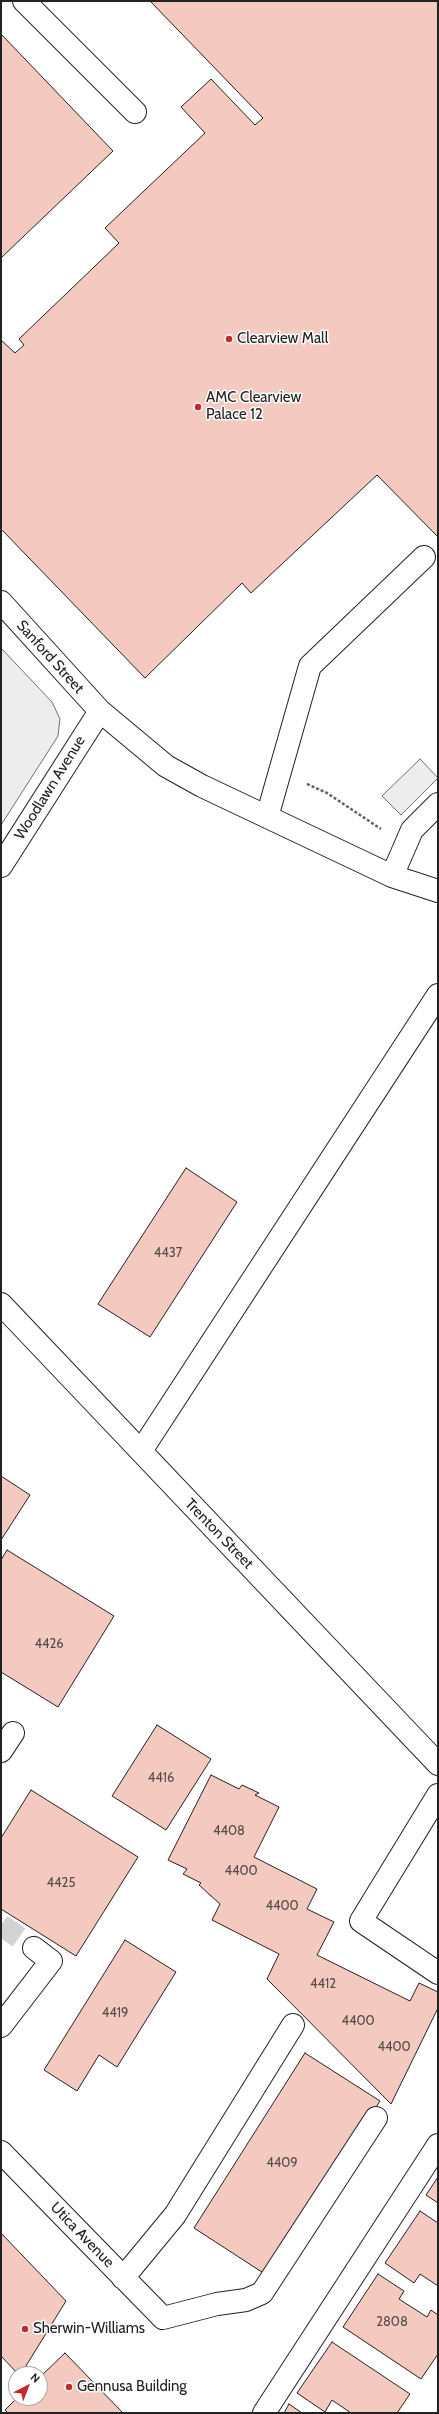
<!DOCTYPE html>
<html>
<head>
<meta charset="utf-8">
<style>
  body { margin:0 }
  #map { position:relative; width:439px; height:2414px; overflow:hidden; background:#fff; font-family:Cabin,sans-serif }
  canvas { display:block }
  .frame { position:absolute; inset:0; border:2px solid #222; pointer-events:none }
  .north { position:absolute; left:8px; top:2366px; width:40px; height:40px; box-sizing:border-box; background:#fff; border:1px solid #a7a7a7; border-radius:50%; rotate:42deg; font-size:11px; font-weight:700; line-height:16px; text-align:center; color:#222 }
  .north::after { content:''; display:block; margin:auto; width:14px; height:18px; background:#c62828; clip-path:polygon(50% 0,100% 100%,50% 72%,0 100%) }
</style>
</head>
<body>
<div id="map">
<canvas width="439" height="2414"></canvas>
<div class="frame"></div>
<div class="north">N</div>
</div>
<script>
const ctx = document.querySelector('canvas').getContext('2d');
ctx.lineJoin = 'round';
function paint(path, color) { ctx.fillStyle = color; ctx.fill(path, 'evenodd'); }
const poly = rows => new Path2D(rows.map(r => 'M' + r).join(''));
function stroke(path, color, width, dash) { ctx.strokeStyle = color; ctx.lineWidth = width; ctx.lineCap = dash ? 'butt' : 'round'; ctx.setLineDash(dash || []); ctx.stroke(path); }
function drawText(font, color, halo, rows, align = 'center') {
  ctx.font = font + ' Cabin,sans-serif'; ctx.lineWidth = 3; ctx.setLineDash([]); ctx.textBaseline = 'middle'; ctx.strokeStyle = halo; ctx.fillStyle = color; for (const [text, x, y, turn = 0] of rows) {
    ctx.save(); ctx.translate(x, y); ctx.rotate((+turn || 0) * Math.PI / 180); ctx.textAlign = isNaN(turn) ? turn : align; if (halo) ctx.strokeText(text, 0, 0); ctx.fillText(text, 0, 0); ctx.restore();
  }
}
const parking = poly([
  [1,648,52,702,60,719,58,736,1,825,1,648],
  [420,759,438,778,401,815,382,796,420,759]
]);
paint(parking, '#ededed');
stroke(parking, '#6f6f6f', 1);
const building = poly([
  [150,1,438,1,438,537,377,475,251,593,242,583,145,678,1,529,1,340,15,353,24,345,19,339,119,243,105,228,205,133,181,107,211,79,255,125,263,118,150,1],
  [1,34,113,151,1,258,1,34],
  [186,1168,237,1202,150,1337,98,1304,186,1168],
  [1,1476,30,1495,1,1540,1,1476],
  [7,1550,114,1616,58,1707,1,1672,1,1560,7,1550],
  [157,1725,211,1759,166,1830,112,1796,157,1725],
  [211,1775,239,1789,242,1785,259,1793,255,1795,279,1807,254,1857,317,1889,307,1909,334,1922,317,1955,410,2001,419,1983,438,1992,438,2008,391,2104,267,1979,279,1954,212,1920,220,1904,199,1885,201,1883,183,1874,187,1869,168,1860,211,1775],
  [31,1790,138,1857,76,1956,1,1909,1,1838,31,1790],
  [125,1940,176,1972,117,2067,99,2055,77,2091,44,2070,125,1940],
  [305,2053,380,2101,268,2276,194,2228,305,2053],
  [438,2177,438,2203,426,2195,438,2177],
  [420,2211,438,2223,438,2286,420,2274,414,2283,385,2263,420,2211],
  [1,2233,66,2301,21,2374,18,2374,1,2356,1,2233],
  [378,2274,404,2291,399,2299,427,2317,431,2310,438,2315,438,2354,421,2379,343,2327,378,2274],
  [332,2342,410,2394,397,2413,351,2413,332,2400,325,2412,297,2393,332,2342],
  [65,2353,123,2413,8,2413,5,2410,17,2398,40,2398,40,2377,65,2353],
  [289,2404,302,2413,284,2413,289,2404]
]);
paint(building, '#f3c9c0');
stroke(building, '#222', 1);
stroke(poly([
  [1,1925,34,1948]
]), '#d3d3d3', 22, [22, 11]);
const minor = poly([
  [24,1,135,112],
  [1,602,100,711,166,766,202,786,392,876,438,891],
  [267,817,310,666,424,557],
  [1,866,100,711],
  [392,876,412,830,438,804],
  [1,1304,438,1764],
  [141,1451,438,995],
  [1,1751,13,1733],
  [438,1795,361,1921,438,1973],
  [1,2026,51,1961,34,1948],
  [1,2152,163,2318,217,2304,246,2300,262,2293,376,2118],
  [123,2278,175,2215,293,2025],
  [264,2413,438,2145]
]);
stroke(minor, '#222', 24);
stroke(poly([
  [307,784,327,793,381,829]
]), '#646464', 2.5, [3, 2]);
stroke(minor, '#fff', 22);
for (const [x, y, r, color] of [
  [229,339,4,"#c62828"],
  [198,407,4,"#c62828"],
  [25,2329,4,"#c62828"],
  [69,2387,4,"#c62828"]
]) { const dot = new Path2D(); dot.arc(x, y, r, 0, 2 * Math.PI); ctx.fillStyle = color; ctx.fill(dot); stroke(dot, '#fff', 1.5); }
drawText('13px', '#564c4a', null, [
  ["4437",168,1253],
  ["4426",49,1644],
  ["4416",161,1778],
  ["4408",229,1831],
  ["4400",241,1871],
  ["4425",61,1883],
  ["4400",282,1906],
  ["4412",323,1984],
  ["4419",115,2013],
  ["4400",358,2021],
  ["4400",394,2047],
  ["4409",282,2163],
  ["2808",392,2322]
]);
drawText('15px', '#222', '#fff', [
  ["Clearview Mall",237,339],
  ["AMC Clearview",206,398],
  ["Palace 12",206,415],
  ["Sherwin-Williams",33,2329],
  ["Gennusa Building",77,2387]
], 'left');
drawText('15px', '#222', '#fff', [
  ["Sanford Street",50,657,48],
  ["Woodlawn Avenue",50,788,-58],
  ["Trenton Street",219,1534,46],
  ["Utica Avenue",82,2235,46]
]);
</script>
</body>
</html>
